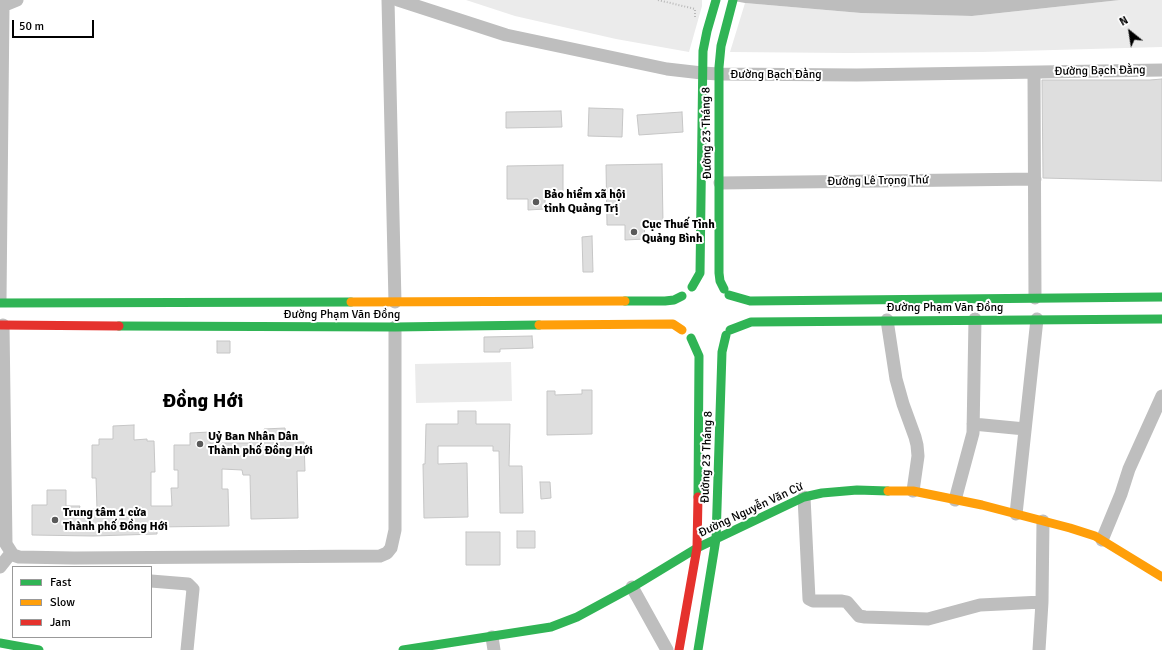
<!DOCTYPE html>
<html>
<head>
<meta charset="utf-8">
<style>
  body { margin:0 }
  #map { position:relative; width:1162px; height:650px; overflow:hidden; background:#fff; font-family:Signika,sans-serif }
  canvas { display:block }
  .legend { position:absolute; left:12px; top:566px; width:140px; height:72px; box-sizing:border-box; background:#fff; border:1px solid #999; margin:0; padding:5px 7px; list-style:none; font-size:12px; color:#000 }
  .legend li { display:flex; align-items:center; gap:8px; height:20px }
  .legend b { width:20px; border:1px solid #999 }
  .north { position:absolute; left:1110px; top:12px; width:40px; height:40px; -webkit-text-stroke:3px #fff; paint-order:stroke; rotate:330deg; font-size:11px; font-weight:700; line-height:16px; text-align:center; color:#000 }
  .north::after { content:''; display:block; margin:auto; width:14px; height:18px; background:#000; clip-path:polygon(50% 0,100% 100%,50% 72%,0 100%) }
  .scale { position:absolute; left:12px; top:20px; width:82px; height:18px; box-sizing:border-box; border:2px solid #000; border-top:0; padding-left:5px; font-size:12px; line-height:14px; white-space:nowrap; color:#000; -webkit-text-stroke:3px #fff; paint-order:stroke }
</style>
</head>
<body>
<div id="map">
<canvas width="1162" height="650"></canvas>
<ul class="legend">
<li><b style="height:5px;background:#30b455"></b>Fast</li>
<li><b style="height:5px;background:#ff9f0a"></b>Slow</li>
<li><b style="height:5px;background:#e5322d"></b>Jam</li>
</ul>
<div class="north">N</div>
<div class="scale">50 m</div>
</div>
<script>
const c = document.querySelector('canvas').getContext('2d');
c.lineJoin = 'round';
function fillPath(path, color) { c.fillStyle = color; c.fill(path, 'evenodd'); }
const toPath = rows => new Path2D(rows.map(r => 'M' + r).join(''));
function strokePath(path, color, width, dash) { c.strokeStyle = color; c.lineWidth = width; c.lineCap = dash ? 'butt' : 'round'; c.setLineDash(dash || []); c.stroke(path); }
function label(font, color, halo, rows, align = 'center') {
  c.font = font + ' Signika,sans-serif'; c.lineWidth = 4; c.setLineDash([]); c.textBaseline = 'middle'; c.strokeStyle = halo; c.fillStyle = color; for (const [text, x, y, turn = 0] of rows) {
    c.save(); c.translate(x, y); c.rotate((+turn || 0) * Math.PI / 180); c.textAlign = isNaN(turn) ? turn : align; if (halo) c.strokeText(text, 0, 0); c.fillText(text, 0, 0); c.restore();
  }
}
const green = toPath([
  [466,0,702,0,702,6,689,52,616,39,515,16],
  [1120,0,1162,0,1162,47,982,52,848,53,730,52,745,3,861,13,972,16],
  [511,362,512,401,416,403,415,364]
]);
const water = toPath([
  [729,0,1120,0,972,16,861,13,745,3]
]);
const building = toPath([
  [1162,79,1162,181,1043,178,1042,80,1150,80,1162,79],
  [589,108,623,109,622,137,588,136,589,108],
  [561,111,562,127,506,128,506,112,561,111],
  [682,112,683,132,639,135,637,115,682,112],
  [662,164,663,223,644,224,645,239,625,240,625,225,607,225,606,165,662,164],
  [563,165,563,197,545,198,545,209,528,210,528,199,507,199,507,166,563,165],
  [592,236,593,272,583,272,582,237,592,236],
  [532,336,533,348,500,349,500,352,484,352,484,337,532,336],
  [217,341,230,341,230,353,217,353,217,341],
  [582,390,592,390,592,434,547,435,547,391,555,391,555,395,582,394,582,390],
  [458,411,476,411,476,424,510,424,509,466,522,466,523,513,500,513,499,451,493,451,493,446,438,446,438,464,467,463,468,517,424,518,423,464,425,464,426,424,458,424,458,411],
  [134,425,134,440,147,439,147,441,154,441,155,472,151,472,151,506,172,506,171,488,178,488,178,470,174,470,174,445,190,445,190,433,210,432,210,443,250,443,249,441,264,440,264,429,285,428,286,439,297,438,297,442,304,442,305,471,297,471,298,518,251,519,250,475,243,475,242,470,222,469,222,489,228,489,229,526,157,527,157,534,93,536,32,535,32,505,47,505,47,490,66,490,66,506,80,506,79,510,97,509,96,478,92,478,92,445,99,445,99,439,113,439,113,426,134,425],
  [540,482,550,482,551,498,541,499,540,482],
  [517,531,535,531,535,548,517,548,517,531],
  [466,532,500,532,500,565,466,565,466,532]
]);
const path = toPath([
  [658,0,695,9,695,17]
]);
const street = toPath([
  [388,0,395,302],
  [398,0,506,35,667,69,702,73,719,74,857,75,1162,70],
  [0,7,17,0],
  [1034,73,1035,298],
  [720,183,1035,179],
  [0,300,3,6],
  [887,320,896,379,903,404,915,437,917,445,918,456,913,491],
  [3,325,6,544,13,555,19,557,74,558,380,556,387,553,391,548,395,530,395,327],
  [973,424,1025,429],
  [804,497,809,599,813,601,842,601,847,602,859,616,865,617,928,619,980,605,1042,602],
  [955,500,973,433,975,319],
  [1016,514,1037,319],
  [1102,540,1121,494,1129,469,1162,396],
  [0,567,11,553],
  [151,581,188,584,193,589,187,650],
  [632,587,667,650],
  [492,637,494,650],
  [1039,650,1042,602,1043,521]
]);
const fast = toPath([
  [692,287,700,273,703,51,707,31,716,0],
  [724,289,720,281,719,273,719,67,721,46,733,0],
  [729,295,750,301,1162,297],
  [625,301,665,301,674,300,682,296],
  [0,303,351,302],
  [119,326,395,327,539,325],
  [730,330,751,322,1162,319],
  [691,338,699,356,698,497],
  [0,643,39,650],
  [403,650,551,627,577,617,636,585,697,548,804,497,822,493,857,490,888,491],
  [698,650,716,539,722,352,726,335]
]);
const slow = toPath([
  [351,302,625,301],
  [539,325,673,324,682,330],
  [888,491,913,491,982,505,1070,528,1095,536,1162,577]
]);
const jam = toPath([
  [0,325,119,326],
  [679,650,697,548,698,497]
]);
const markers = [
  [536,202,4,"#595959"],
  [634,232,4,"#595959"],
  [200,444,4,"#595959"],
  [55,520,4,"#595959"]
];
const streetNames = [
  ["Đường Bạch Đằng",1100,71,-1],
  ["Đường Bạch Đằng",776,75],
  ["Đường 23 Tháng 8",707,133,-91],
  ["Đường Lê Trọng Thứ",878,181,-1],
  ["Đường Phạm Văn Đồng",945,308],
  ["Đường Phạm Văn Đồng",342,315],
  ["Đường 23 Tháng 8",707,457,-88],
  ["Đường Nguyễn Văn Cừ",751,510,-25]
];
const poiNames = [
  ["Bảo hiểm xã hội",544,195],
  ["tỉnh Quảng Trị",544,209],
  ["Cục Thuế Tỉnh",642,225],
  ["Quảng Bình",642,239],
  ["Uỷ Ban Nhân Dân",208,437],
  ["Thành phố Đồng Hới",208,451],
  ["Trung tâm 1 cửa",63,513],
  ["Thành phố Đồng Hới",63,527]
];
const townNames = [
  ["Đồng Hới",203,402]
];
fillPath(green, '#ebebeb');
fillPath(water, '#bdbdbd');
fillPath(building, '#dedede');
strokePath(building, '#c6c6c6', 1);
strokePath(path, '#b9b9b9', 2, [1, 2]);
strokePath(street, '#bebebe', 13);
strokePath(fast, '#30b455', 9);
strokePath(slow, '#ff9f0a', 9);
strokePath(jam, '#e5322d', 9);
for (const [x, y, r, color] of markers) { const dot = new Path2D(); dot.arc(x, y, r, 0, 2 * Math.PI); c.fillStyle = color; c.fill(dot); strokePath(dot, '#fff', 1.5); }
label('12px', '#000', '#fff', streetNames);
label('bold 12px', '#000', '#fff', poiNames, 'left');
label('bold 20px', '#000', '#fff', townNames);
</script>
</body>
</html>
